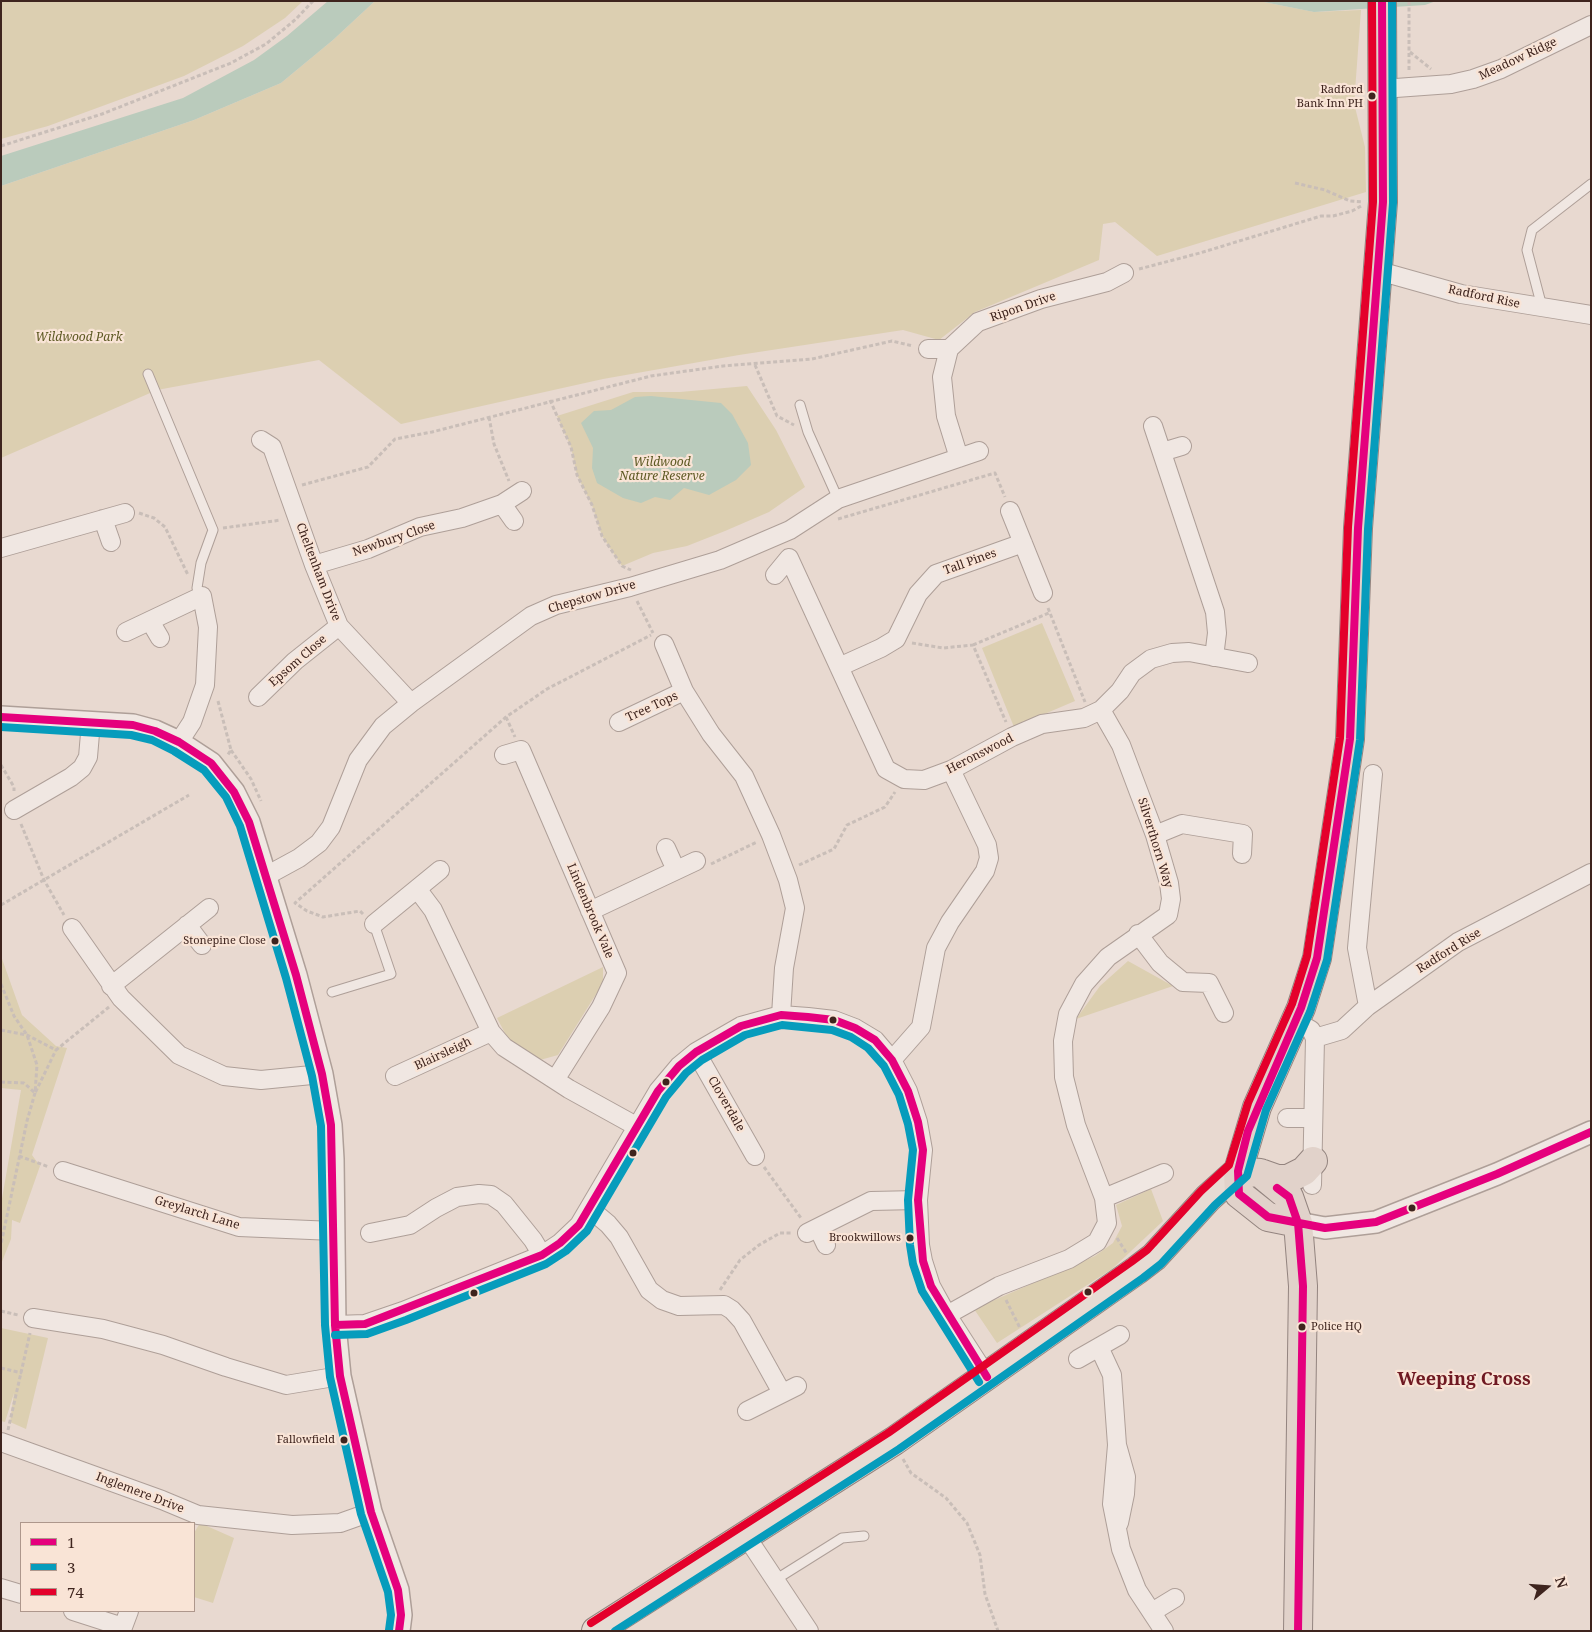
<!DOCTYPE html>
<html>
<head>
<meta charset="utf-8">
<style>
  body { margin:0 }
  #map { position:relative; width:1592px; height:1632px; overflow:hidden; background:#e8d9d0; font-family:"Noto Serif",serif }
  canvas { display:block }
  .frame { position:absolute; inset:0; border:2px solid #3e241e; pointer-events:none }
  .legend { position:absolute; left:20px; top:1522px; width:175px; height:90px; box-sizing:border-box; background:#f9e4d6; border:1px solid #ae978c; margin:0; padding:6px 9px; list-style:none; font-size:15px; color:#3e241e }
  .legend li { display:flex; align-items:center; gap:10px; height:25px }
  .legend b { width:25px; border:1px solid #ae978c }
  .north { position:absolute; left:1522px; top:1562px; width:50px; height:50px; -webkit-text-stroke:4px #f9e4d6; paint-order:stroke; rotate:72deg; font-size:14px; font-weight:700; line-height:20px; text-align:center; color:#3e241e }
  .north::after { content:''; display:block; margin:auto; width:18px; height:22px; background:#3e241e; clip-path:polygon(50% 0,100% 100%,50% 72%,0 100%) }
</style>
</head>
<body>
<div id="map">
<canvas width="1592" height="1632"></canvas>
<div class="frame"></div>
<ul class="legend">
<li><b style="height:6px;background:#e5007d"></b>1</li>
<li><b style="height:6px;background:#069cbc"></b>3</li>
<li><b style="height:6px;background:#e4002b"></b>74</li>
</ul>
<div class="north">N</div>
</div>
<script>
const c = document.querySelector('canvas').getContext('2d');
c.lineJoin = 'round';
function fillPath(path, color) { c.fillStyle = color; c.fill(path, 'evenodd'); }
const toPath = rows => new Path2D(rows.map(r => 'M' + r).join(''));
function strokePath(path, color, width, dash) { c.strokeStyle = color; c.lineWidth = width; c.lineCap = dash ? 'butt' : 'round'; c.setLineDash(dash || []); c.stroke(path); }
function label(font, color, halo, rows, align = 'center') {
  c.font = font + ' "Noto Serif",serif'; c.lineWidth = 4.5; c.setLineDash([]); c.textBaseline = 'middle'; c.strokeStyle = halo; c.fillStyle = color; for (const [text, x, y, turn = 0] of rows) {
    c.save(); c.translate(x, y); c.rotate((+turn || 0) * Math.PI / 180); c.textAlign = isNaN(turn) ? turn : align; if (halo) c.strokeText(text, 0, 0); c.fillText(text, 0, 0); c.restore();
  }
}
const green = toPath([
  [1,1,303,1,285,18,243,46,184,76,48,126,1,139],
  [375,1,1259,1,1314,12,1361,10,1355,91,1355,107,1365,147,1366,192,1157,256,1115,222,1103,224,1099,260,975,312,939,340,903,330,739,355,603,379,401,424,319,360,157,390,1,458,1,186,194,120,281,83,333,40],
  [747,386,776,430,805,487,769,512,725,531,687,546,653,553,622,566,602,536,592,505,577,475,571,447,557,416,633,392,680,392],
  [1042,623,1075,701,1014,727,982,648],
  [1,956,22,1015,56,1046,67,1048,32,1155,40,1166,20,1223,12,1220,11,1239,1,1264,1,1204,21,1090,1,1088],
  [1128,961,1173,986,1076,1019,1100,986],
  [603,967,603,983,558,1055,540,1060,508,1039,497,1018],
  [1151,1189,1163,1221,1112,1269,997,1343,974,1309,1095,1256,1113,1243,1122,1226,1116,1205],
  [1,1328,48,1338,26,1429,10,1422,14,1393,5,1422,1,1421],
  [200,1523,234,1538,213,1603,194,1597,194,1533]
]);
const water = toPath([
  [328,1,375,1,333,40,281,83,194,120,1,186,1,156,183,98,254,60,287,36],
  [1259,1,1436,1,1425,5,1314,12],
  [651,396,721,403,732,414,748,443,751,465,736,480,709,495,684,488,670,500,655,497,641,503,623,498,597,483,592,468,593,448,581,423,594,411,611,410,635,397]
]);
const path = toPath([
  [1409,1,1409,72],
  [1410,52,1431,69],
  [1,146,102,114,231,63,266,44,296,19,313,1],
  [1295,183,1325,190,1350,201,1363,202],
  [1139,269,1200,253,1321,216,1333,216,1352,211,1363,205],
  [755,365,777,416,794,425],
  [550,400,571,447,577,475,592,505,602,536,622,566,631,570],
  [489,417,494,444,509,481],
  [302,485,368,467,395,439,432,432,651,376,723,366,812,359,892,341,913,346],
  [139,513,154,518,165,527,188,575],
  [838,519,995,473,1005,497],
  [223,528,281,520],
  [637,601,653,633],
  [1048,608,1085,702],
  [912,643,943,648,973,645,1006,722],
  [973,645,1049,613],
  [218,701,231,750,227,756],
  [506,717,515,737],
  [231,750,251,779,261,801],
  [1,765,14,787,14,791],
  [21,824,44,880,64,915],
  [711,864,757,842],
  [799,865,834,849,847,825,885,807,895,792],
  [1,905,189,795],
  [363,914,360,911,323,917,307,911,295,903,506,717,547,689,651,635],
  [1,984,14,1016,27,1035,37,1065,35,1093,27,1121,1,1244],
  [1,1030,27,1035,56,1050,109,1007],
  [1,1082,24,1083,35,1093,56,1050],
  [19,1156,49,1167],
  [764,1167,801,1218],
  [1117,1238,1127,1254],
  [720,1290,740,1260,759,1245,780,1233,792,1233],
  [1006,1300,1020,1328],
  [1,1311,18,1315],
  [1,1368,22,1373],
  [8,1430,30,1333],
  [903,1459,911,1473,946,1498,967,1523,980,1555,985,1594,998,1631]
]);
const service = toPath([
  [1542,307,1527,250,1532,230,1591,184],
  [148,374,213,530,201,563,197,588,202,596],
  [800,405,808,432,838,499],
  [332,992,391,974,374,924],
  [775,1580,842,1538,864,1536]
]);
const minor = toPath([
  [1382,89,1451,84,1473,79,1501,69,1591,25],
  [1379,271,1461,294,1591,315],
  [928,349,949,349],
  [1153,426,1215,612,1217,633,1214,657],
  [261,440,272,447,314,565,339,626,411,703],
  [1162,452,1182,446],
  [959,458,946,416,942,377,949,349,978,322,1041,299,1107,282,1124,273],
  [502,504,514,521],
  [1010,511,1043,593],
  [103,519,111,542],
  [1,548,125,513],
  [314,565,368,549,420,527,462,518,502,504,522,491],
  [775,575,789,558,886,769,904,779,924,780,951,770,1012,737,1042,724,1084,718,1101,710,1120,691,1132,673,1151,659,1172,653,1189,652,1248,663],
  [150,621,160,638],
  [126,632,202,596,208,627,205,685,192,722,179,742],
  [664,644,684,691,711,734,744,776,771,835,788,880,795,908,784,968,781,1015],
  [839,667,881,648,896,639,918,594,936,574,1023,543],
  [258,697,295,661,339,626],
  [619,722,684,691],
  [504,755,521,750,617,973,601,1007,555,1080],
  [14,810,71,777,82,768,88,757,91,722],
  [1155,835,1182,824,1243,834,1242,854],
  [666,848,676,870],
  [266,876,299,858,319,843,331,827,358,760,383,726,411,703,531,616,556,605,630,587,720,560,790,530,838,499,979,451],
  [418,890,433,910,491,1032,504,1047,569,1089,636,1126],
  [590,911,696,861],
  [374,924,440,870],
  [187,925,202,945],
  [72,928,121,998,179,1055,224,1076,261,1080,322,1074],
  [1138,934,1160,963,1183,982,1209,983,1224,1013],
  [111,986,209,908],
  [1368,1006,1357,948,1373,774],
  [1295,1021,1311,1030,1315,1038,1312,1185],
  [1315,1038,1342,1030,1368,1006,1458,942,1591,873],
  [696,1052,755,1156],
  [892,1060,921,1027,936,948,950,922,985,871,989,858,987,845,951,770],
  [395,1076,491,1032],
  [1287,1118,1313,1118],
  [63,1171,239,1227,334,1231],
  [1104,1198,1164,1173],
  [589,1208,608,1224,619,1237,649,1290,662,1300,679,1306,724,1305,732,1310,742,1321,782,1393],
  [818,1228,826,1245],
  [370,1233,410,1225,436,1208,457,1197,479,1194,491,1195,504,1204,533,1240,542,1255],
  [807,1233,871,1201,918,1200],
  [947,1315,999,1286,1069,1259,1097,1242,1107,1223,1104,1198,1076,1125,1064,1077,1063,1041,1068,1014,1084,984,1108,957,1168,915,1171,899,1169,883,1155,835,1121,745,1101,710],
  [33,1318,103,1329,163,1345,226,1367,286,1385,340,1376],
  [335,1325,365,1324,403,1311,542,1255,560,1243,579,1225,658,1091,679,1066,696,1052,741,1026,781,1015,808,1017,834,1020,855,1028,875,1040,892,1060,908,1091,918,1122,923,1150,918,1200,920,1245,923,1261,931,1286,947,1315,987,1377],
  [1099,1347,1112,1375,1117,1445,1126,1477,1125,1494,1119,1523],
  [1078,1359,1120,1335],
  [747,1411,797,1386],
  [1,1442,162,1500,198,1515,292,1525,340,1523,371,1512],
  [1117,1445,1112,1504,1121,1549,1137,1590,1164,1631],
  [746,1536,809,1631],
  [1,1588,21,1594],
  [73,1611,123,1627,129,1611],
  [1152,1612,1175,1598]
]);
const tertiary = toPath([
  [1,717,133,725,155,731,179,742,211,763,234,792,249,822,296,975,322,1074,331,1125,333,1159,335,1325,340,1376,371,1512,398,1590,401,1615,399,1631],
  [1298,1223,1325,1228,1376,1222,1497,1174,1591,1132]
]);
const primary = toPath([
  [596,1631,894,1441,1137,1270,1154,1257,1208,1198,1238,1171]
]);
const trunk = toPath([
  [1238,1171,1260,1173,1289,1197,1298,1223,1303,1286,1298,1631],
  [1260,1173,1277,1179,1288,1179,1304,1171,1313,1161],
  [1298,1223,1268,1217,1239,1194,1238,1171,1257,1107,1301,1008,1317,958,1350,739,1358,528,1383,202,1382,1]
]);
const bus1 = toPath([
  [1382,1,1383,202,1358,528,1350,739,1317,958,1301,1008,1248,1131,1238,1171,1239,1194,1268,1217,1325,1228,1376,1222,1497,1174,1591,1132],
  [1,717,133,725,155,731,179,742,211,763,234,792,249,822,296,975,322,1074,331,1125,335,1325,340,1376,371,1512,398,1590,401,1615,399,1631],
  [1277,1188,1289,1197,1298,1223,1303,1286,1298,1631],
  [335,1325,365,1324,542,1255,560,1243,579,1225,658,1091,679,1066,696,1052,741,1026,781,1015,808,1017,834,1020,855,1028,875,1040,892,1060,908,1091,918,1122,923,1150,918,1200,923,1261,931,1286,987,1377]
]);
const bus2 = toPath([
  [1,727,131,735,152,740,174,751,204,770,226,797,240,826,286,978,312,1076,321,1126,325,1325,330,1377,361,1514,388,1592,391,1615,389,1630],
  [335,1335,367,1334,406,1320,546,1264,566,1251,587,1231,666,1097,686,1073,702,1060,745,1035,782,1025,832,1030,851,1037,868,1048,884,1066,899,1095,908,1124,913,1150,908,1200,910,1245,913,1264,922,1291,979,1382],
  [615,1631,899,1449,1143,1278,1161,1264,1215,1205,1247,1176,1266,1110,1310,1012,1327,960,1360,740,1368,529,1393,203,1392,1]
]);
const bus3 = toPath([
  [591,1623,888,1433,1131,1262,1147,1250,1201,1191,1229,1165,1248,1103,1292,1004,1307,956,1340,738,1348,527,1373,202,1372,1]
]);
const markers = [
  [1372,96,4.5,"#3e241e"],
  [275,941,4.5,"#3e241e"],
  [833,1020,4.5,"#3e241e"],
  [666,1082,4.5,"#3e241e"],
  [633,1153,4.5,"#3e241e"],
  [1412,1208,4.5,"#3e241e"],
  [910,1238,4.5,"#3e241e"],
  [1088,1292,4.5,"#3e241e"],
  [474,1293,4.5,"#3e241e"],
  [1302,1327,4.5,"#3e241e"],
  [344,1440,4.5,"#3e241e"]
];
const busNames = [
  ["Radford",1363,90],
  ["Bank Inn PH",1363,104],
  ["Stonepine Close",266,941],
  ["Brookwillows",901,1238],
  ["Police HQ",1311,1327,"left"],
  ["Fallowfield",335,1440]
];
const streetNames = [
  ["Meadow Ridge",1518,59,-25],
  ["Radford Rise",1484,297,12],
  ["Ripon Drive",1023,307,-19],
  ["Newbury Close",394,539,-19],
  ["Tall Pines",970,562,-20],
  ["Cheltenham Drive",318,572,69],
  ["Chepstow Drive",592,597,-16],
  ["Epsom Close",298,661,-41],
  ["Tree Tops",652,707,-25],
  ["Heronswood",980,754,-27],
  ["Silverthorn Way",1155,843,73],
  ["Lindenbrook Vale",590,911,67],
  ["Radford Rise",1449,951,-32],
  ["Blairsleigh",443,1054,-25],
  ["Cloverdale",726,1104,60],
  ["Greylarch Lane",197,1213,17],
  ["Inglemere Drive",140,1493,21]
];
const parkNames = [
  ["Wildwood Park",79,338],
  ["Wildwood",662,463],
  ["Nature Reserve",662,477]
];
const districtNames = [
  ["Weeping Cross",1464,1380]
];
fillPath(green, '#dccfb1');
fillPath(water, '#bacbbc');
strokePath(service, '#ae9f98', 11);
strokePath(minor, '#ae9f98', 20);
strokePath(tertiary, '#ae9f98', 24);
strokePath(primary, '#93847f', 30);
strokePath(trunk, '#93847f', 30);
strokePath(path, '#c9beb8', 3, [4, 2.5]);
strokePath(service, '#f0e7e2', 9);
strokePath(minor, '#f0e7e2', 18);
strokePath(tertiary, '#f0e7e2', 21);
strokePath(primary, '#e7dbd3', 28);
strokePath(trunk, '#e1d2ca', 28);
strokePath(bus1, '#e5007d', 8);
strokePath(bus2, '#069cbc', 8);
strokePath(bus3, '#e4002b', 8);
for (const [x, y, r, color] of markers) { const dot = new Path2D(); dot.arc(x, y, r, 0, 2 * Math.PI); c.fillStyle = color; c.fill(dot); strokePath(dot, '#f9e4d6', 2); }
label('11px', '#3e241e', '#f9e4d6', busNames, 'right');
label('12px', '#3e241e', '#f9e4d6', streetNames);
label('italic 12px', '#5d5923', '#f9e4d6', parkNames);
label('bold 18px', '#6f1922', '#f9e4d6', districtNames);
</script>
</body>
</html>
